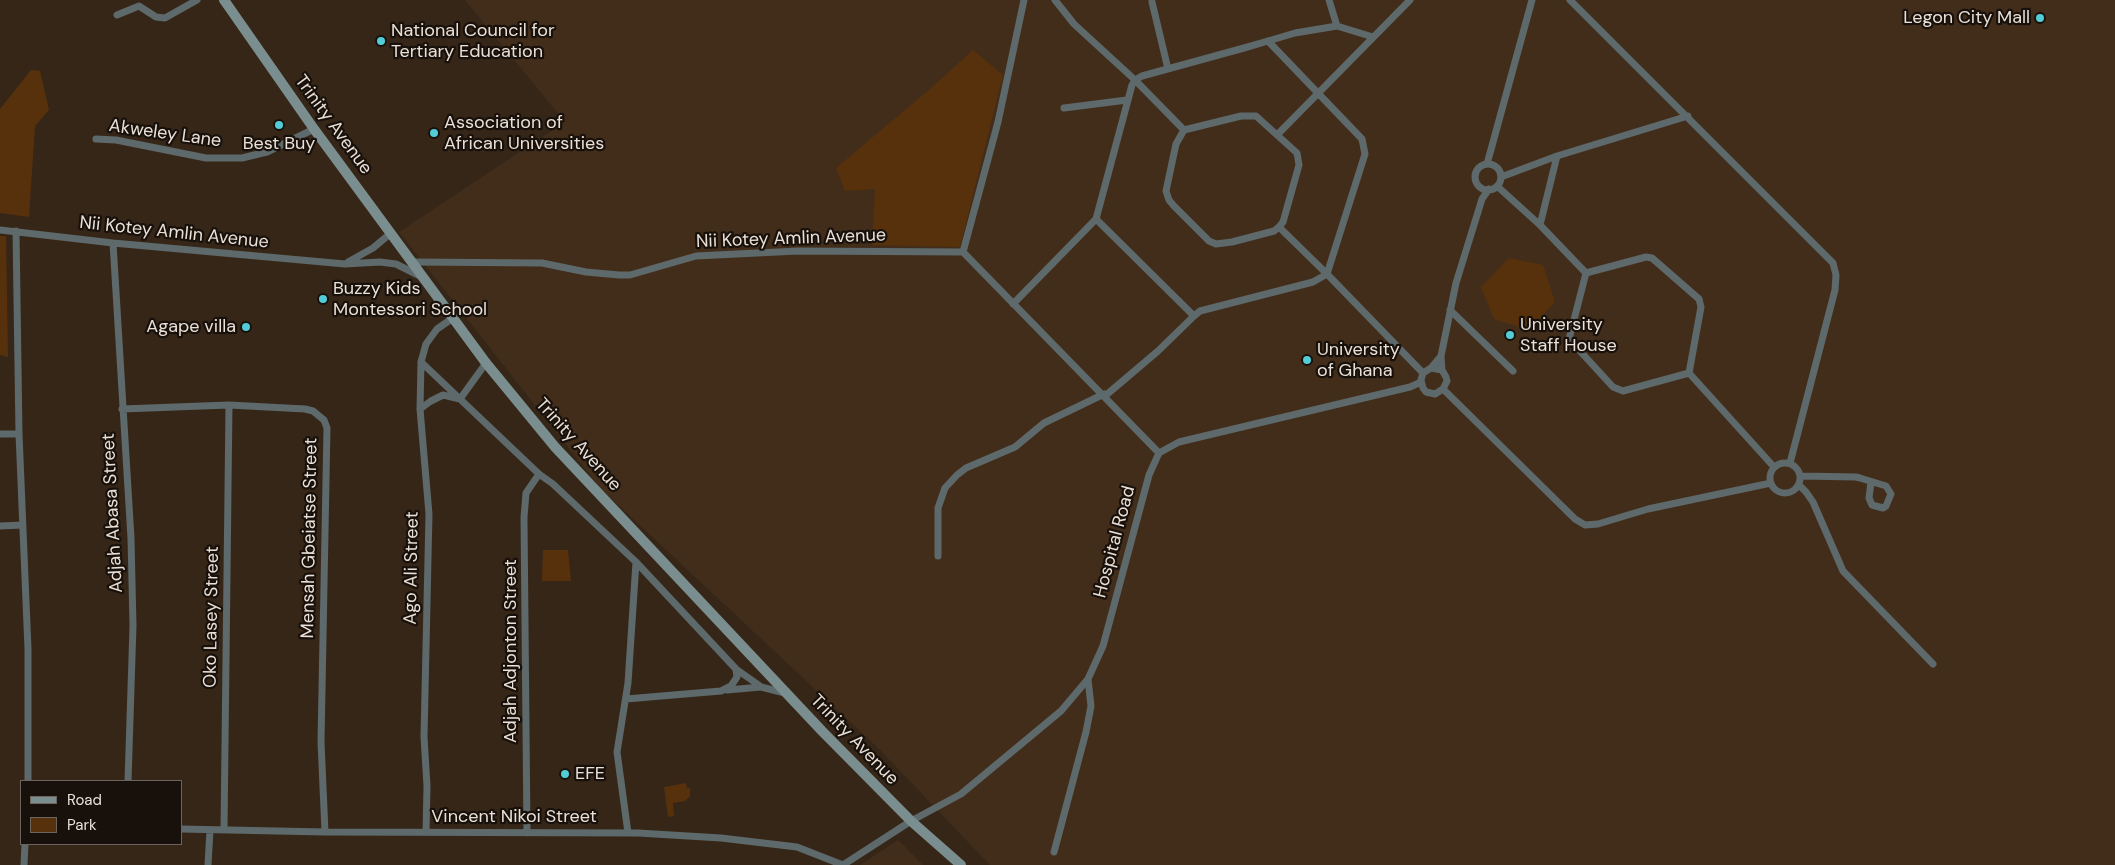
<!DOCTYPE html>
<html>
<head>
<meta charset="utf-8">
<style>
  body { margin:0 }
  #map { position:relative; width:2115px; height:865px; overflow:hidden; background:#362618; font-family:"DM Sans",sans-serif }
  canvas { display:block }
  .legend { position:absolute; left:20px; top:780px; width:162px; height:65px; box-sizing:border-box; background:#18110b; border:1px solid #6c645d; margin:0; padding:6px 9px; list-style:none; font-size:15px; color:#eae0d7 }
  .legend li { display:flex; align-items:center; gap:10px; height:25px }
  .legend b { width:25px; border:1px solid #6c645d }
</style>
</head>
<body>
<div id="map">
<canvas width="2115" height="865"></canvas>
<ul class="legend">
<li><b style="height:6px;background:#7a8d8f"></b>Road</li>
<li><b style="height:14px;background:#57310c"></b>Park</li>
</ul>
</div>
<script>
const c = document.querySelector('canvas').getContext('2d');
c.lineJoin = 'round';
function fillPath(path, color) { c.fillStyle = color; c.fill(path, 'evenodd'); }
const toPath = rows => new Path2D(rows.map(r => 'M' + r).join(''));
function strokePath(path, color, width, dash) { c.strokeStyle = color; c.lineWidth = width; c.lineCap = dash ? 'butt' : 'round'; c.setLineDash(dash || []); c.stroke(path); }
function label(font, color, halo, rows, align = 'center') {
  c.font = font + ' "DM Sans",sans-serif'; c.lineWidth = 4.5; c.setLineDash([]); c.textBaseline = 'middle'; c.strokeStyle = halo; c.fillStyle = color; for (const [text, x, y, turn = 0] of rows) {
    c.save(); c.translate(x, y); c.rotate((+turn || 0) * Math.PI / 180); c.textAlign = isNaN(turn) ? turn : align; if (halo) c.strokeText(text, 0, 0); c.fillText(text, 0, 0); c.restore();
  }
}
const built = toPath([
  [465,0,2115,0,2115,865,990,865,879,749,600,488,399,232,565,122],
  [898,840,923,865,860,865]
]);
const green = toPath([
  [973,50,1003,75,960,247,872,245,875,189,845,191,836,168,930,89],
  [31,70,40,71,49,110,35,126,29,217,0,213,0,109],
  [0,236,6,236,8,357,0,355],
  [1509,258,1543,265,1555,302,1529,330,1494,319,1481,287],
  [543,550,568,550,571,581,542,581],
  [686,783,687,788,690,788,690,796,685,801,673,803,674,816,668,817,664,787]
]);
const street = toPath([
  [1055,0,1074,24,1135,80,1184,130],
  [1329,0,1337,26],
  [1570,0,1833,263,1836,275,1835,290,1790,463],
  [1152,2,1168,69],
  [117,15,139,6,156,17,165,18,197,0],
  [1268,41,1362,139,1365,154,1327,274,1313,282,1200,311,1194,316,1096,219,1132,85,1135,80,1142,76,1244,48,1268,41,1295,33,1337,26,1373,37],
  [1064,108,1127,100],
  [1241,116,1256,116,1297,153,1299,165,1283,222,1279,227,1274,231,1232,242,1216,244,1209,241,1174,206,1169,200,1166,191,1176,144,1184,130,1241,116],
  [1277,135,1410,0],
  [96,139,116,140,206,158,242,158,267,152,314,129],
  [1487,164,1532,0],
  '1475 177a13 13 0 1 1 26 0a13 13 0 1 1-26 0Z',
  [1501,177,1557,156,1688,116],
  [1497,186,1540,225,1586,273,1646,257,1652,258,1699,299,1701,307,1689,373,1774,467],
  [1540,225,1557,156],
  [1279,227,1327,274,1423,373],
  [0,230,113,243,345,264,380,262,396,264,420,276],
  [16,231,19,434,28,649,28,781],
  [113,243,131,538,133,626,128,781],
  [963,252,1159,453],
  [963,252,998,122,1024,0],
  [348,262,373,248,391,233],
  [413,262,542,263,586,272,619,275,630,275,696,256,798,251,963,252],
  [1586,273,1569,339,1613,387,1623,391,1689,373],
  [1013,304,1096,219],
  [1450,310,1513,371],
  [421,362,539,474,553,484,636,562,736,669,737,677,731,686,721,691,626,699],
  [1431,368,1442,370,1446,377,1447,381,1443,389,1435,394,1426,392,1423,388,1421,380,1423,373,1431,368,1441,356],
  [1442,370,1441,356,1456,283,1482,199,1489,189],
  [1443,389,1575,519,1585,525,1598,524,1648,509,1771,483],
  [1105,396,1158,351,1194,316],
  [122,409,229,405,305,409,313,411,324,420,327,428,321,742,325,832],
  [420,409,431,401,443,395,460,399,486,363],
  [0,434,19,434],
  '1770 478a15 15 0 1 1 30 0a15 15 0 1 1-30 0Z',
  [1800,476,1856,477,1860,478,1886,486,1891,494,1886,506,1883,508,1872,505,1869,498,1871,482],
  [1799,485,1806,492,1813,502,1843,571,1933,664],
  [0,526,22,525],
  [938,556,938,508,945,488,957,475,966,468,1015,447,1044,423,1104,394],
  [736,669,760,686],
  [727,690,761,687,785,693],
  [181,829,325,832,638,833,721,838,797,847,843,865],
  [224,829,229,405],
  [426,832,427,786,424,737,429,514,420,409,421,362,426,344,437,329,453,318],
  [527,833,524,517,526,493,539,474],
  [628,833,617,752,628,683,636,562],
  [1054,852,1086,732,1091,706,1088,679],
  [24,865,25,844],
  [208,865,210,830],
  [843,865,911,821,961,794,1061,711,1088,679,1103,646,1149,475,1159,453,1179,442,1410,387,1421,382]
]);
const secondary = toPath([
  [224,0,314,129,486,363,555,447,822,731,911,821,961,865]
]);
const markers = [
  [2040,18,5,"#52ccd6"],
  [381,41,5,"#52ccd6"],
  [279,125,5,"#52ccd6"],
  [434,133,5,"#52ccd6"],
  [323,299,5,"#52ccd6"],
  [246,327,5,"#52ccd6"],
  [1510,335,5,"#52ccd6"],
  [1307,360,5,"#52ccd6"],
  [565,774,5,"#52ccd6"]
];
const poiNames = [
  ["Legon City Mall",2030,18,"right"],
  ["National Council for",391,31],
  ["Tertiary Education",391,52],
  ["Association of",444,123],
  ["African Universities",444,144],
  ["Best Buy",279,144,"center"],
  ["Buzzy Kids",333,289],
  ["Montessori School",333,310],
  ["University",1520,325],
  ["Staff House",1520,346],
  ["Agape villa",236,327,"right"],
  ["University",1317,350],
  ["of Ghana",1317,371],
  ["EFE",575,774]
];
const streetNames = [
  ["Trinity Avenue",333,125,54],
  ["Akweley Lane",165,134,8],
  ["Nii Kotey Amlin Avenue",174,233,6],
  ["Nii Kotey Amlin Avenue",791,239,-2],
  ["Trinity Avenue",578,445,48],
  ["Adjah Abasa Street",113,513,-93],
  ["Mensah Gbeiatse Street",310,538,-89],
  ["Hospital Road",1115,542,-75],
  ["Ago Ali Street",412,568,-89],
  ["Oko Lasey Street",212,617,-89],
  ["Adjah Adjonton Street",511,651,-90],
  ["Trinity Avenue",854,740,46],
  ["Vincent Nikoi Street",514,817]
];
fillPath(built, '#422d1b');
fillPath(green, '#57310c');
strokePath(street, '#5d696a', 7);
strokePath(secondary, '#7a8d8f', 10);
for (const [x, y, r, color] of markers) { const dot = new Path2D(); dot.arc(x, y, r, 0, 2 * Math.PI); c.fillStyle = color; c.fill(dot); strokePath(dot, '#18110b', 2); }
label('18px', '#eae0d7', '#18110b', poiNames, 'left');
label('18px', '#eae0d7', '#18110b', streetNames);
</script>
</body>
</html>
